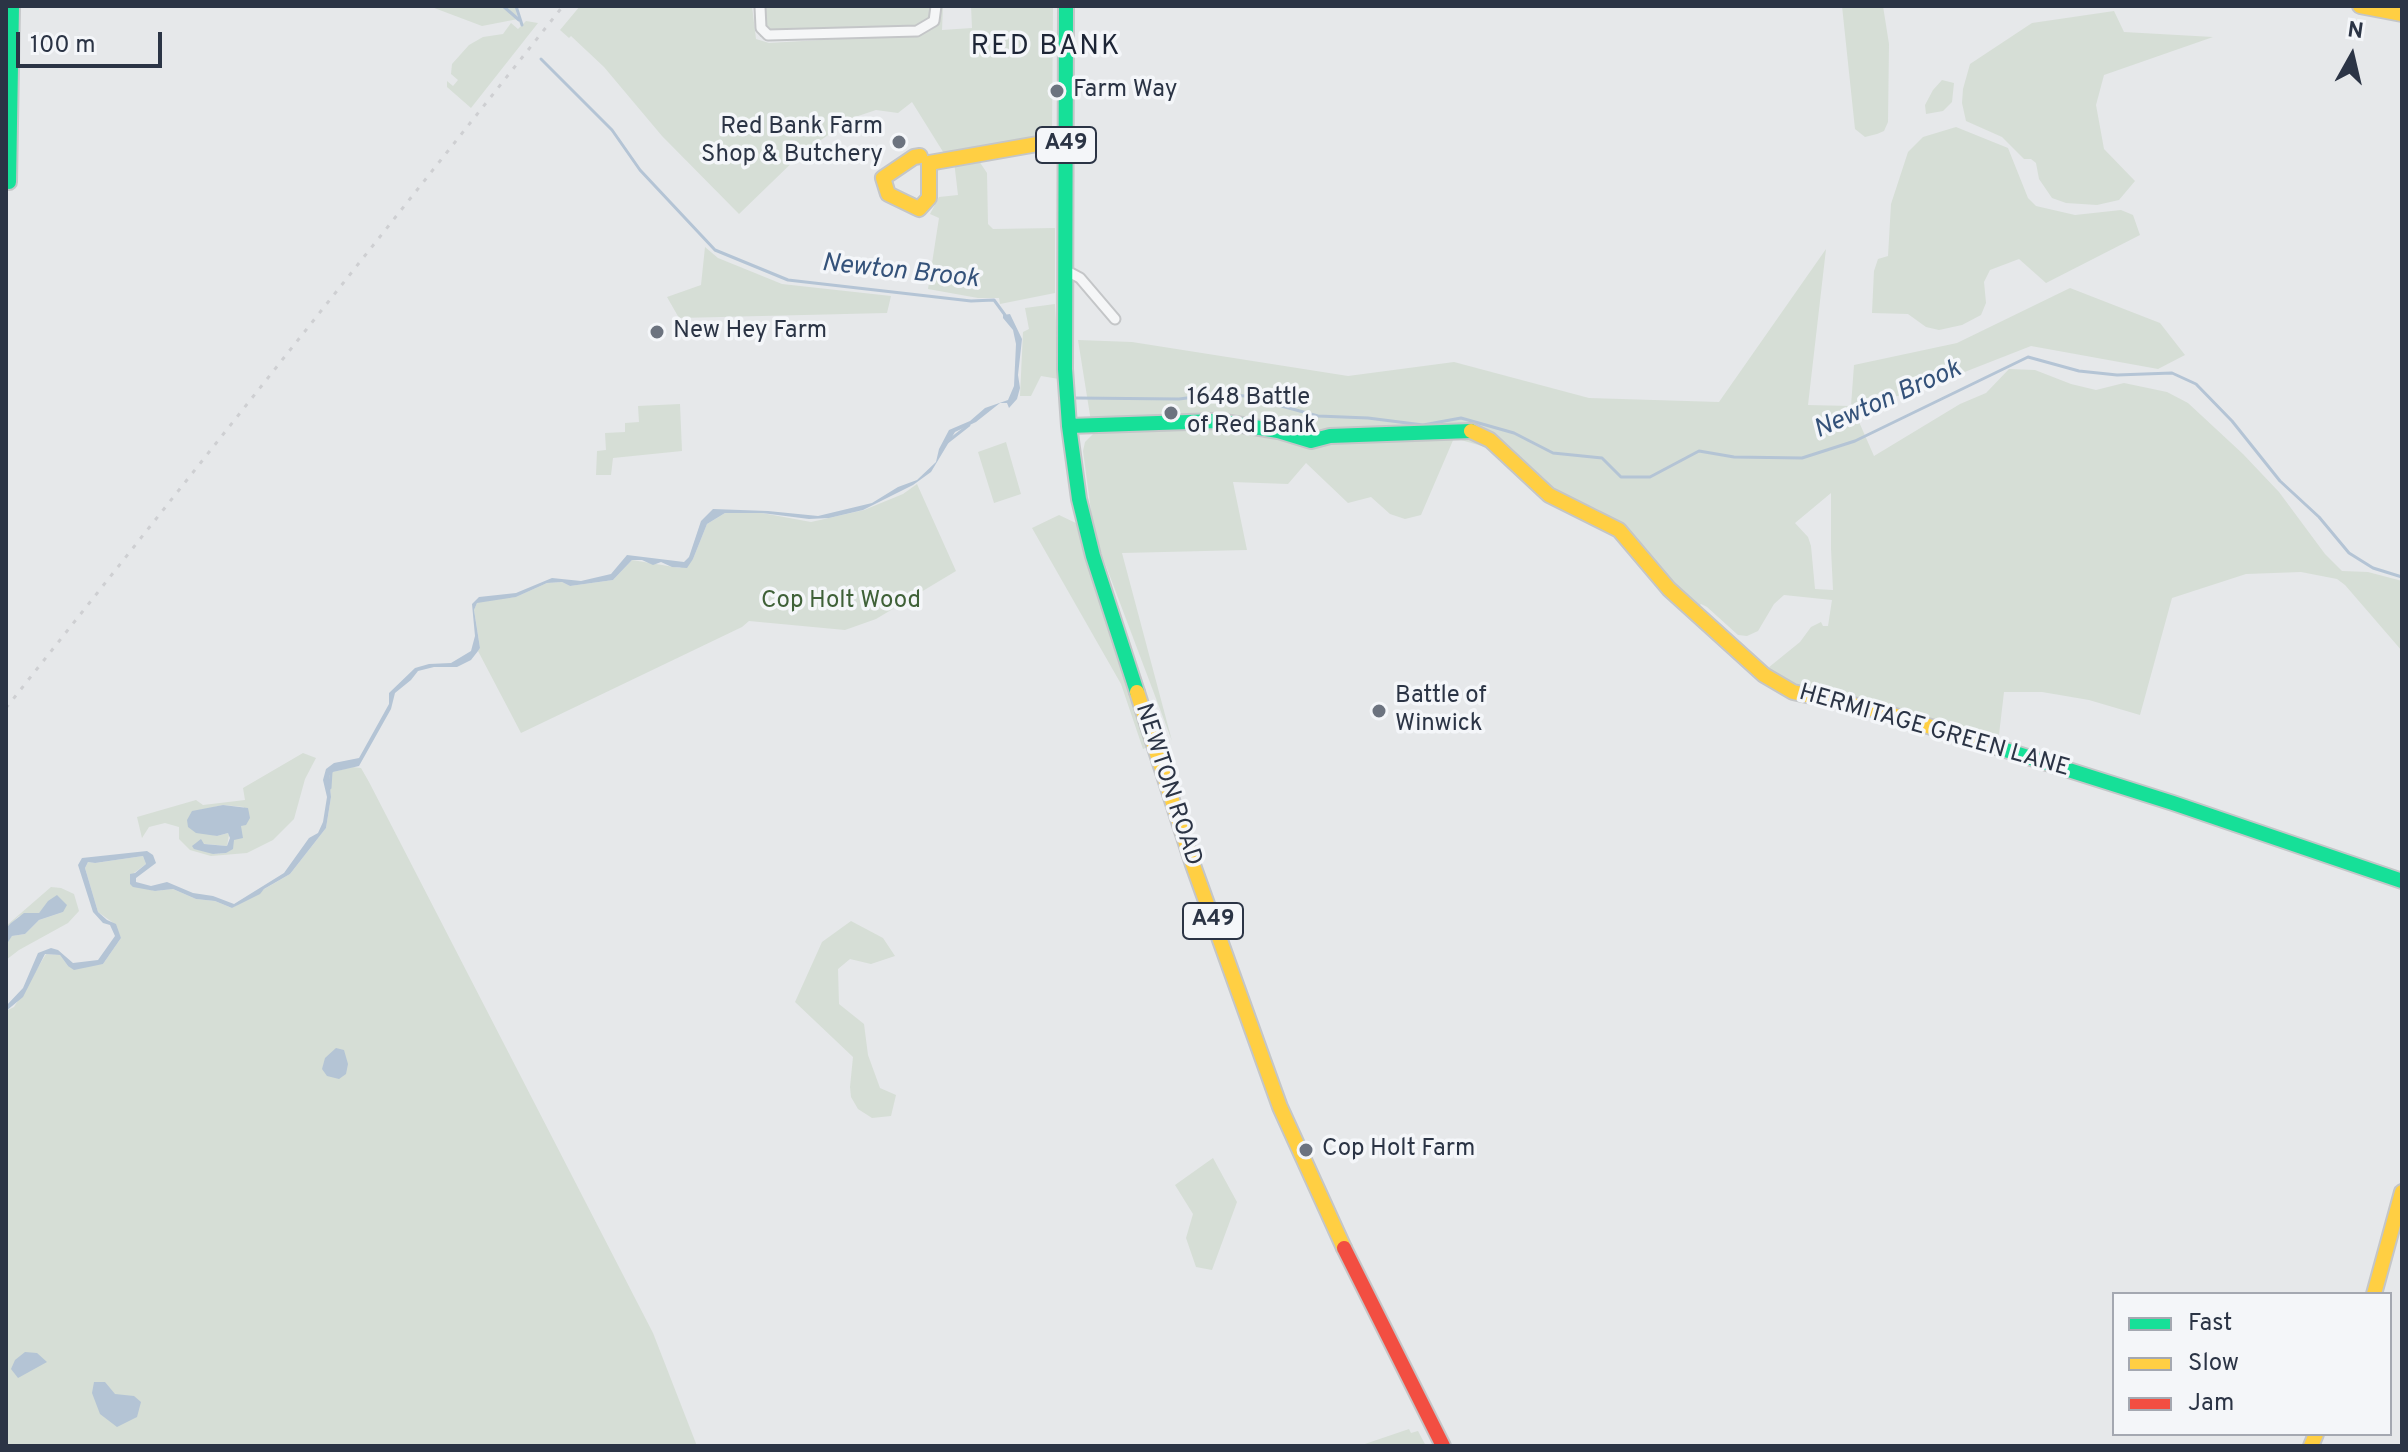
<!DOCTYPE html>
<html>
<head>
<meta charset="utf-8">
<style>
  body { margin:0 }
  #map { position:relative; width:2408px; height:1452px; overflow:hidden; background:#e6e8ea; font-family:Overpass,sans-serif }
  canvas { display:block }
  .frame { position:absolute; inset:0; border:8px solid #2b3445; pointer-events:none }
  .legend { position:absolute; left:2112px; top:1292px; width:280px; height:144px; box-sizing:border-box; background:#f4f6f9; border:2px solid #a4a8b1; margin:0; padding:10px 14px; list-style:none; font-size:24px; color:#2b3445 }
  .legend li { display:flex; align-items:center; gap:16px; height:40px }
  .legend b { width:40px; border:2px solid #a4a8b1 }
  .north { position:absolute; left:2312px; top:16px; width:80px; height:80px; -webkit-text-stroke:6px #f4f6f9; paint-order:stroke; rotate:8deg; font-size:22px; font-weight:700; line-height:32px; text-align:center; color:#2b3445 }
  .north::after { content:''; display:block; margin:auto; width:28px; height:36px; background:#2b3445; clip-path:polygon(50% 0,100% 100%,50% 72%,0 100%) }
  .scale { position:absolute; left:16px; top:32px; width:146px; height:36px; box-sizing:border-box; border:4px solid #2b3445; border-top:0; padding-left:10px; font-size:24px; line-height:28px; white-space:nowrap; color:#2b3445; -webkit-text-stroke:6px #f4f6f9; paint-order:stroke }
</style>
</head>
<body>
<div id="map">
<canvas width="2408" height="1452"></canvas>
<div class="frame"></div>
<ul class="legend">
<li><b style="height:10px;background:#16e098"></b>Fast</li>
<li><b style="height:10px;background:#ffcf43"></b>Slow</li>
<li><b style="height:10px;background:#f24e42"></b>Jam</li>
</ul>
<div class="north">N</div>
<div class="scale">100 m</div>
</div>
<script>
const c = document.querySelector('canvas').getContext('2d');
c.lineJoin = 'round';
function fillPath(path, color) { c.fillStyle = color; c.fill(path, 'evenodd'); }
const toPath = rows => new Path2D(rows.map(r => 'M' + r).join(''));
function strokePath(path, color, width, dash) { c.strokeStyle = color; c.lineWidth = width; c.lineCap = dash ? 'butt' : 'round'; c.setLineDash(dash || []); c.stroke(path); }
function label(font, color, halo, rows, align = 'center') {
  c.font = font + ' Overpass,sans-serif'; c.lineWidth = 7; c.setLineDash([]); c.textBaseline = 'middle'; c.strokeStyle = halo; c.fillStyle = color; for (const [text, x, y, turn = 0] of rows) {
    c.save(); c.translate(x, y); c.rotate((+turn || 0) * Math.PI / 180); c.textAlign = isNaN(turn) ? turn : align; if (halo) c.strokeText(text, 0, 0); c.fillText(text, 0, 0); c.restore();
  }
}
const green = toPath([
  [429,6,515,6,518,19,482,26],
  [580,6,752,6,756,39,769,43,922,34,934,28,938,6,943,6,942,30,972,28,971,6,1053,6,1052,133,1050,136,945,155,912,102,898,113,876,110,855,117,803,152,739,214,662,136,604,67,571,36,569,38,560,30],
  [756,6,932,6,929,17,915,28,867,35,760,37],
  [1842,6,1883,6,1889,44,1888,122,1884,131,1877,134,1865,137,1855,129],
  [2114,11,2124,32,2213,37,2104,75,2096,105,2104,149,2135,181,2119,200,2097,205,2066,203,2052,198,2039,179,2036,163,2031,159,2024,159,2002,137,1966,121,1962,103,1963,89,1970,64,2032,23],
  [526,21,538,23,471,108,447,87,447,81,453,86,458,80,451,74,452,64,469,45,483,37,503,34,511,23,518,29],
  [1942,80,1954,83,1952,102,1943,111,1926,114,1925,105,1933,90],
  [1956,127,2008,148,2028,198,2036,206,2075,215,2121,210,2133,215,2140,235,2046,283,2019,259,1990,270,1984,282,1986,303,1981,315,1962,325,1939,330,1926,327,1908,314,1872,313,1874,271,1878,259,1888,256,1891,204,1908,152,1923,137],
  [977,158,987,173,988,224,993,229,1055,228,1055,293,1000,304,999,298,978,298,928,289,939,218,930,214,939,197,958,195,954,161],
  [705,247,718,258,782,284,891,296,887,313,679,318,667,297,701,285],
  [1826,249,1808,405,1851,406,1854,365,1957,343,2070,288,2160,323,2185,355,2158,369,2031,346,1911,393,1852,406,1874,456,1960,404,1986,393,2009,369,2035,370,2071,384,2096,390,2124,383,2167,392,2188,403,2243,454,2279,492,2325,554,2342,571,2368,572,2402,581,2402,651,2345,585,2337,579,2301,572,2246,574,2172,598,2140,715,2089,700,2042,692,2004,692,1998,743,1811,695,1763,672,1800,642,1811,627,1821,622,1823,626,1828,626,1832,600,1784,595,1774,604,1758,631,1747,636,1738,635,1707,607,1701,604,1697,609,1687,600,1689,597,1599,510,1533,480,1506,453,1454,438,1421,515,1405,519,1390,514,1371,497,1348,503,1306,463,1288,484,1233,482,1247,550,1122,553,1172,741,1094,534,1083,451,1085,442,1093,434,1078,340,1132,342,1348,376,1454,362,1589,398,1719,402],
  [1831,493,1831,549,1833,590,1815,589,1811,546,1808,537,1795,523],
  [1055,304,1059,379,1041,376,1031,396,1020,396,1023,332,1029,329,1025,308],
  [680,404,682,451,613,458,611,475,596,475,597,451,606,450,605,433,625,432,625,423,639,422,638,406],
  [1006,442,1021,494,994,503,978,452],
  [917,484,956,571,876,619,845,630,749,621,742,627,521,733,478,651,480,648,474,610,477,603,483,600,516,597,547,583,562,582,570,586,613,580,632,560,680,568,693,559,707,524,725,513,762,513,811,522,864,510,903,494],
  [1059,515,1080,525,1104,616,1148,747,1143,749,1121,684,1032,528],
  [303,753,316,758,305,779,294,819,273,840,247,853,211,856,190,850,179,839,179,827,165,823,149,827,142,838,137,817,196,800,203,805,245,800,243,788],
  [223,805,244,807,241,826,226,853,213,854,195,843,227,846,229,835,228,833,217,836,205,833,192,812],
  [352,767,361,768,369,782,653,1333,697,1446,6,1446,6,1011,14,1007,46,954,60,955,68,966,103,964,121,938,112,922,98,912,85,868,88,862,95,863,143,856,146,864,134,873,130,884,155,891,173,889,196,899,215,901,232,908,290,874,326,828,331,797,329,776,333,772],
  [51,887,61,888,74,894,79,911,68,923,19,950,6,960,6,943,12,936,25,934,39,920,63,912,43,909,39,913,19,916,6,928,6,926],
  [851,921,883,938,895,956,871,964,850,959,838,969,839,1004,864,1024,868,1055,880,1088,896,1095,891,1116,872,1118,858,1109,851,1097,850,1087,853,1057,795,1002,822,942],
  [1213,1158,1237,1202,1212,1270,1196,1267,1186,1238,1193,1214,1175,1185],
  [1409,1429,1411,1433,1418,1431,1426,1446,1359,1446]
]);
const water = toPath([
  [1010,314,1022,339,1018,375,1020,388,1017,399,1009,408,1007,403,1000,403,976,422,955,432,931,472,913,485,863,510,829,518,809,519,762,513,725,513,707,524,693,559,687,568,672,567,661,562,653,565,642,560,632,560,613,580,570,586,562,582,547,583,516,597,477,603,474,610,480,648,478,651,471,660,457,667,434,667,418,671,411,680,395,693,391,709,359,766,333,772,329,776,331,797,326,828,290,874,264,889,260,894,232,908,215,901,196,899,173,889,155,891,133,887,130,884,130,874,135,873,146,864,143,856,95,863,88,862,85,868,98,912,107,920,116,924,121,938,103,964,74,970,68,966,60,955,45,954,23,997,6,1011,6,1006,23,988,38,953,51,948,58,950,73,963,98,960,115,936,110,925,103,923,93,912,78,865,82,858,147,851,153,855,156,863,136,878,136,882,151,886,167,882,193,893,213,896,234,904,284,873,309,838,318,833,323,822,327,797,323,780,326,769,334,763,359,758,389,704,389,693,415,668,429,664,451,663,471,651,475,636,472,604,479,597,516,593,552,578,581,581,611,574,627,555,684,562,689,557,701,521,713,509,768,511,818,516,872,503,898,487,917,480,936,462,939,449,949,430,970,421,985,408,1008,400,1014,386,1016,344,1013,330,1003,318,1003,315],
  [223,805,248,808,250,818,246,825,241,826,243,838,234,840,233,849,226,853,213,854,194,849,192,846,201,839,204,844,227,846,230,838,228,833,217,836,196,833,188,827,187,820,192,811],
  [57,895,67,905,63,912,39,920,25,934,12,936,6,945,6,928,11,923,24,913,39,913,48,901],
  [336,1048,344,1050,348,1064,346,1074,339,1079,327,1076,322,1069,325,1058],
  [25,1352,37,1353,47,1362,18,1378,11,1369,15,1360],
  [94,1382,105,1382,115,1394,134,1396,141,1402,137,1417,117,1427,100,1414,92,1393]
]);
const stream = toPath([
  [503,6,519,20],
  [516,6,522,25],
  [541,59,612,130,640,170,715,250,788,280,971,301,994,300,1005,315],
  [1076,398,1179,399,1219,394,1245,396,1318,416,1368,418,1423,425,1461,418,1514,433,1553,453,1602,458,1621,477,1650,477,1699,451,1734,457,1802,458,1855,441,2028,357,2079,371,2117,375,2172,373,2196,384,2232,421,2280,481,2319,517,2349,553,2373,568,2402,577],
  [946,443,969,425],
  [330,788,331,772]
]);
const street = toPath([
  [760,7,761,28,768,35,917,31,934,21,936,6],
  [1065,270,1080,278,1115,319]
]);
const fast = toPath([
  [1066,6,1065,369,1069,426,1079,499,1093,556,1137,692],
  [9,182,12,6],
  [1069,426,1218,421,1278,431,1311,441,1330,436,1471,431],
  [1996,747,2173,803,2402,881]
]);
const slow = toPath([
  [2360,6,2402,14],
  [920,156,914,157,883,178,888,194,919,209,929,198,929,163,1066,139],
  [1471,431,1490,440,1549,495,1619,530,1669,589,1764,675,1793,692,1876,710,1996,747],
  [1137,692,1193,865,1280,1107,1344,1248],
  [2374,1294,2402,1192],
  [2311,1446,2316,1434]
]);
const jam = toPath([
  [1344,1248,1443,1446]
]);
const rail = toPath([
  [6,708,563,6]
]);
const markers = [
  [1057,91,8,"#6c737f"],
  [899,142,8,"#6c737f"],
  [657,332,8,"#6c737f"],
  [1171,413,8,"#6c737f"],
  [1379,711,8,"#6c737f"],
  [1306,1150,8,"#6c737f"]
];
const shields = [
  [1066,145,60],
  [1213,921,60]
];
const shieldNames = [
  ["A49",1066,145],
  ["A49",1213,921]
];
const poiNames = [
  ["Farm Way",1073,91],
  ["Red Bank Farm",883,128,"right"],
  ["Shop & Butchery",883,156,"right"],
  ["New Hey Farm",673,332],
  ["1648 Battle",1187,399],
  ["of Red Bank",1187,427],
  ["Battle of",1395,697],
  ["Winwick",1395,725],
  ["Cop Holt Farm",1322,1150]
];
const parkNames = [
  ["Cop Holt Wood",841,602]
];
const streetNames = [
  ["HERMITAGE GREEN LANE",1934,732,16],
  ["NEWTON ROAD",1167,785,72]
];
const waterNames = [
  ["Newton Brook",900,273,6],
  ["Newton Brook",1888,401,-24]
];
const quarterNames = [
  ["RED BANK",1046,48]
];
fillPath(green, '#d6ded6');
fillPath(water, '#b4c4d5');
strokePath(stream, '#b4c4d5', 3);
strokePath(street, '#c4c6c8', 13);
strokePath(fast, '#c4c6c8', 18);
strokePath(slow, '#c4c6c8', 18);
strokePath(jam, '#c4c6c8', 18);
strokePath(street, '#f5f6f7', 9);
strokePath(fast, '#16e098', 14);
strokePath(slow, '#ffcf43', 14);
strokePath(jam, '#f24e42', 14);
strokePath(rail, '#cecfd2', 3, [4, 8]);
for (const [x, y, r, color] of markers) { const dot = new Path2D(); dot.arc(x, y, r, 0, 2 * Math.PI); c.fillStyle = color; c.fill(dot); strokePath(dot, '#f4f6f9', 3); }
for (const [x, y, w] of shields) { const box = new Path2D(); box.roundRect(x - w / 2, y - 18, w, 36, 6); c.fillStyle = '#f4f6f9'; c.fill(box); strokePath(box, '#2b3445', 2); }
label('bold 22px', '#2b3445', null, shieldNames);
label('24px', '#2b3445', '#f4f6f9', poiNames, 'left');
label('24px', '#3f6138', '#f4f6f9', parkNames);
label('24px', '#2b3445', '#f4f6f9', streetNames);
label('italic 26px', '#34527a', '#f4f6f9', waterNames);
c.letterSpacing = '2px';
label('28px', '#1d2536', '#f4f6f9', quarterNames);
c.letterSpacing = '0px';
</script>
</body>
</html>
